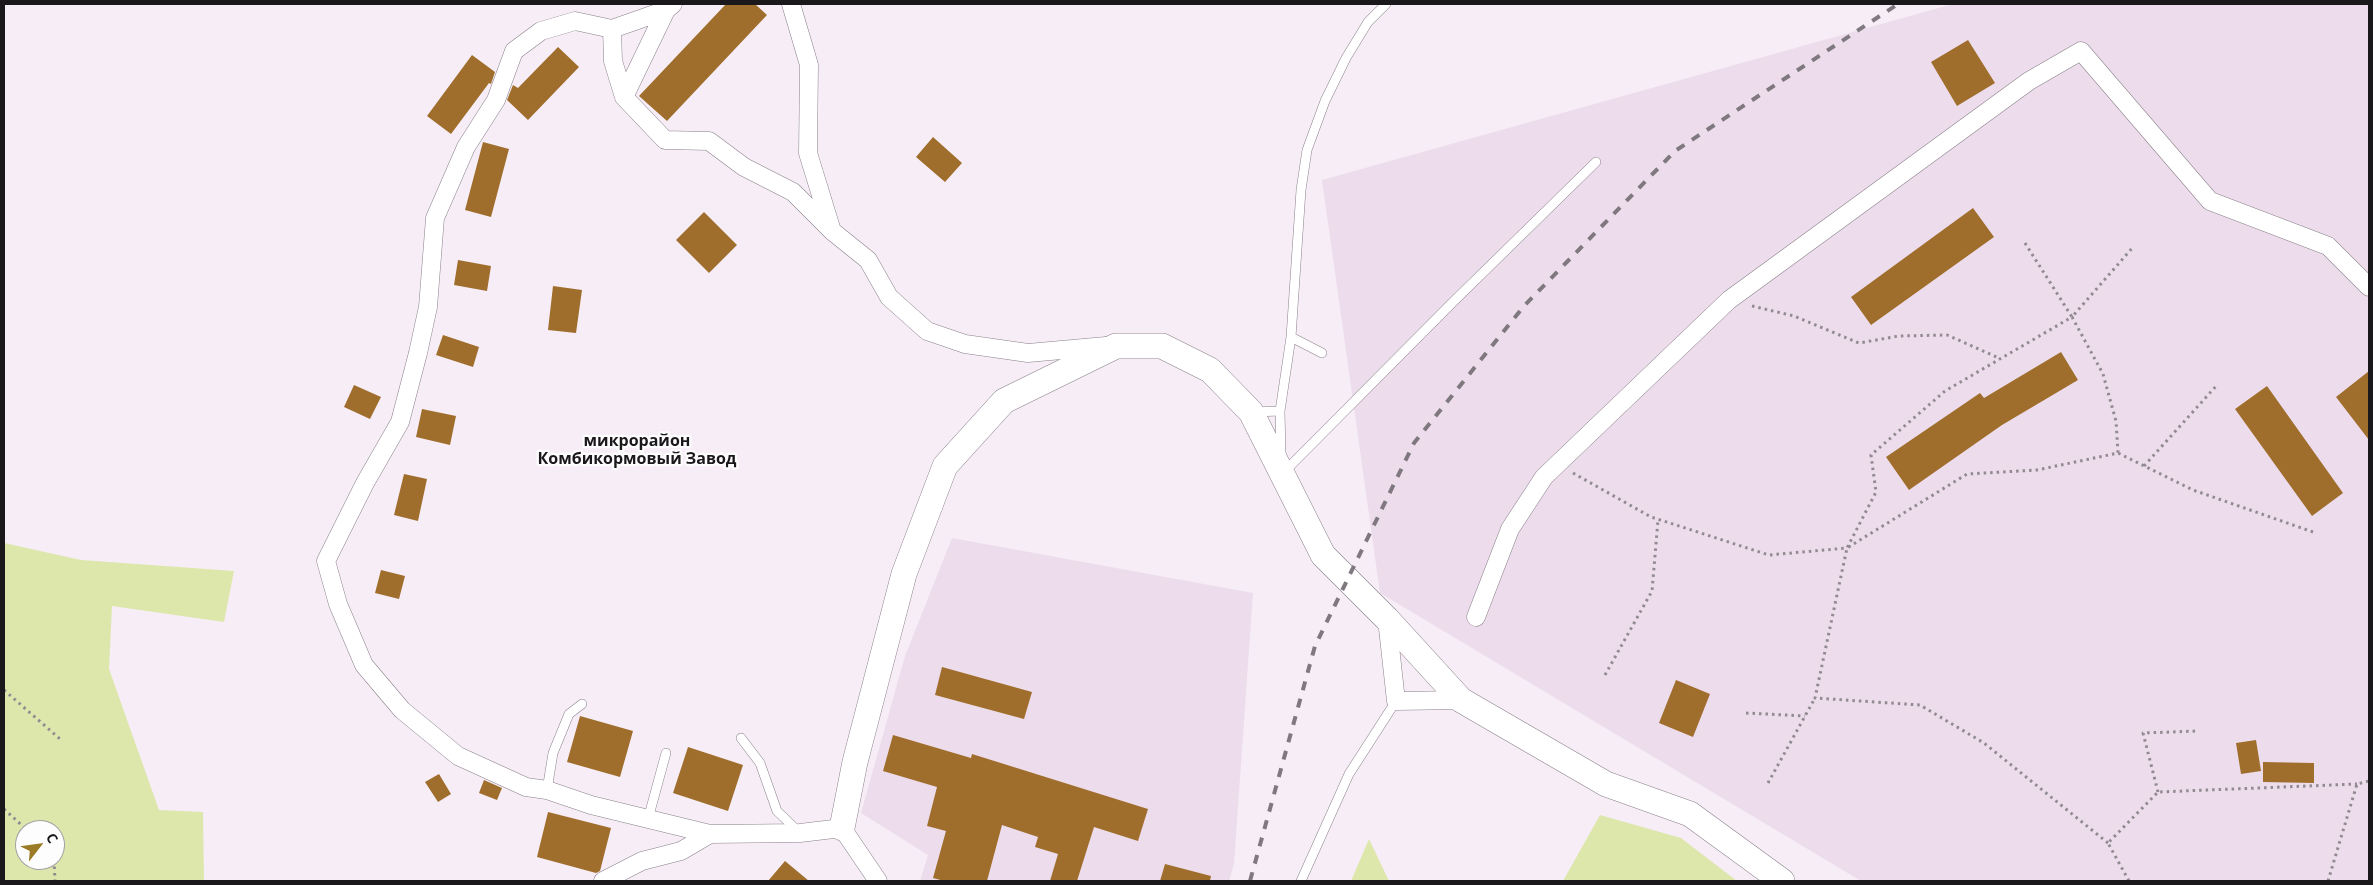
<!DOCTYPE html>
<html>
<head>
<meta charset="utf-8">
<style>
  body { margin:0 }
  #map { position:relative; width:2373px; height:885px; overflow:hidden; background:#f6edf6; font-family:"Open Sans",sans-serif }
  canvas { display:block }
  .frame { position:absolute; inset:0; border:5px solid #1b181b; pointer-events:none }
  .north { position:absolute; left:15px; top:820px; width:50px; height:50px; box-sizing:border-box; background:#fefdfe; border:1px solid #a3a1a3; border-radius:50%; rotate:60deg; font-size:14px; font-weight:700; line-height:20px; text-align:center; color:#1b181b }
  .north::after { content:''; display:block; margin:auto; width:18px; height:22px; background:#9b7b25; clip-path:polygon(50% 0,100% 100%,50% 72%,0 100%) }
</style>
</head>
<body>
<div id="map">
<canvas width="2373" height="885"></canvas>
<div class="frame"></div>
<div class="north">С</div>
</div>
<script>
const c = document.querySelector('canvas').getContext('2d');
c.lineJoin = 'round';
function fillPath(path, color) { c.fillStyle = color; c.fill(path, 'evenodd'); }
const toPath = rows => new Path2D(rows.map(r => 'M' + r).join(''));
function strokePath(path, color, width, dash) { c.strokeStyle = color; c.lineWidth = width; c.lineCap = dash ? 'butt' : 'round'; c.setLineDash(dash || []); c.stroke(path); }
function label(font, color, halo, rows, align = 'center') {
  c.font = font + ' "Open Sans",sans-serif'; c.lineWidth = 4.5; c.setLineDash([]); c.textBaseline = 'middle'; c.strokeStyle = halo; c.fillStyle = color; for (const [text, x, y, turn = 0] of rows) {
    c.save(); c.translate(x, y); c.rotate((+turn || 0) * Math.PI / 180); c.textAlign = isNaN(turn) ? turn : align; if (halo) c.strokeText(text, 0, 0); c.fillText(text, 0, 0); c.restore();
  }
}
const built = toPath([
  [1953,4,2369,4,2369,881,1861,881,1380,593,1322,180],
  [952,538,1253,593,1234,864,1229,881,920,881,928,855,861,813,905,656]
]);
const green = toPath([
  [4,543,81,560,234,571,224,622,112,606,109,669,159,810,203,812,204,881,4,881],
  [25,830,55,830,55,860,25,860],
  [1600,815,1681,838,1737,881,1563,881],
  [1369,839,1389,881,1351,881]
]);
const building = toPath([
  [726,4,755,4,767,15,667,121,639,96],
  [1968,40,1995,83,1957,106,1931,62],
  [558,47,579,67,528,120,507,100,513,85,518,88],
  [472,55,495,72,491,84,489,83,451,134,427,116],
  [933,137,962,163,945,182,916,157],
  [483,142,509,149,491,217,465,210],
  [1973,208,1994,237,1871,325,1851,297],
  [704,212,737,245,709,273,676,240],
  [458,260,491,266,487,291,454,285],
  [553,286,582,290,576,333,548,330],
  [443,335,479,347,473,367,436,355],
  [2061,352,2078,380,2002,425,1909,490,1886,457,1980,393,1984,398],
  [2369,371,2369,440,2336,397],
  [354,385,381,397,370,419,344,407],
  [2267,386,2343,493,2312,516,2235,409],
  [422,409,456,416,450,445,416,437],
  [404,474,427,479,418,521,394,515],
  [381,570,405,576,399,599,375,593],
  [942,667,1032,692,1024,719,935,695],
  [1676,680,1710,694,1693,737,1659,723],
  [580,716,633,731,620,777,567,762],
  [893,735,971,758,972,754,1148,809,1138,841,1094,827,1077,881,1050,881,1058,854,1035,847,1038,837,1002,825,987,881,944,881,933,878,946,831,927,826,937,787,883,771],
  [2256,740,2261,771,2241,774,2236,743],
  [688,747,743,765,728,811,673,793],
  [2263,762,2314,763,2314,783,2263,782],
  [439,774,451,794,438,802,425,782],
  [484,780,502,788,497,800,479,793],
  [548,812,611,828,600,871,596,873,537,857],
  [785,861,809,881,768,881],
  [1165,864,1211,876,1210,881,1160,881]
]);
const path = toPath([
  [2025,243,2072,317,2134,246],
  [1752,306,1794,316,1859,343,1899,336,1947,335,1999,358],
  [2144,466,2218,384],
  [1573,473,1651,517,1769,555,1847,548,1876,492,1871,455,1945,391,2072,317,2103,374,2116,421,2118,453],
  [1605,675,1652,591,1658,520],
  [4,690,60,739],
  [1746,713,1805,716],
  [1768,783,1815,698],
  [2158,792,2143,733,2198,731],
  [4,809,27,830],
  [2108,843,1984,743,1920,705,1815,698,1847,548,1967,474,2037,470,2118,453,2193,490,2313,532],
  [54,860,55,881],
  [2129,881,2108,843,2158,792,2357,784],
  [2328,881,2357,784,2369,781]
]);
const lane = toPath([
  [1291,337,1322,353],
  [1253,412,1280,411],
  [1281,455,1280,411,1291,337,1301,190,1307,150,1325,101,1346,58,1368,22,1386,4],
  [1283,473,1453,302,1596,162],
  [741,738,760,763,777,811,800,833],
  [547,790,553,753,569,714,582,704],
  [648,819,666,753],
  [1301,881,1349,774,1396,701]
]);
const street = toPath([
  [791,4,809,65,808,153,831,228],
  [612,29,666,10],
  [624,97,666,10,673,4],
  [1476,617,1510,529,1544,477,1729,300,2029,81,2081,51,2210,201,2328,246,2369,287],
  [1387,619,1396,701,1461,700],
  [603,881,642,861,681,851,710,834],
  [878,881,842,828,800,833,710,834,591,805,547,790,526,787,458,756,402,710,364,665,338,604,326,561,365,483,400,422,418,353,428,307,435,218,466,147,496,100,514,51,541,31,575,21,612,29,613,61,624,97,665,140,709,141,744,167,793,192,832,231,868,260,889,297,927,331,965,344,1028,353,1106,346]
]);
const secondary = toPath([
  [842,828,855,762,904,574,945,466,1004,401,1116,346,1162,346,1210,370,1251,412,1323,555,1387,619,1461,700,1606,784,1690,814,1782,881]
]);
const rail = toPath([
  [1250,881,1315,646,1414,443,1524,306,1675,151,1898,4]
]);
const neighbourhoodNames = [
  ["микрорайон",637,441],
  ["Комбикормовый Завод",637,459]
];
fillPath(built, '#edddec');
fillPath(green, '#dee7ab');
fillPath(building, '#a06e2c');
strokePath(lane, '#898089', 10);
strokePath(street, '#898089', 19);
strokePath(secondary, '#898089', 26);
strokePath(path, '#918b91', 3, [2.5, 4]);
strokePath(lane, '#fff', 9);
strokePath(street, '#fff', 18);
strokePath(secondary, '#fff', 25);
strokePath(rail, '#7f797f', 4, [9, 9]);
label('bold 16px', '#1b181b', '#fefdfe', neighbourhoodNames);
</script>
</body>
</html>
